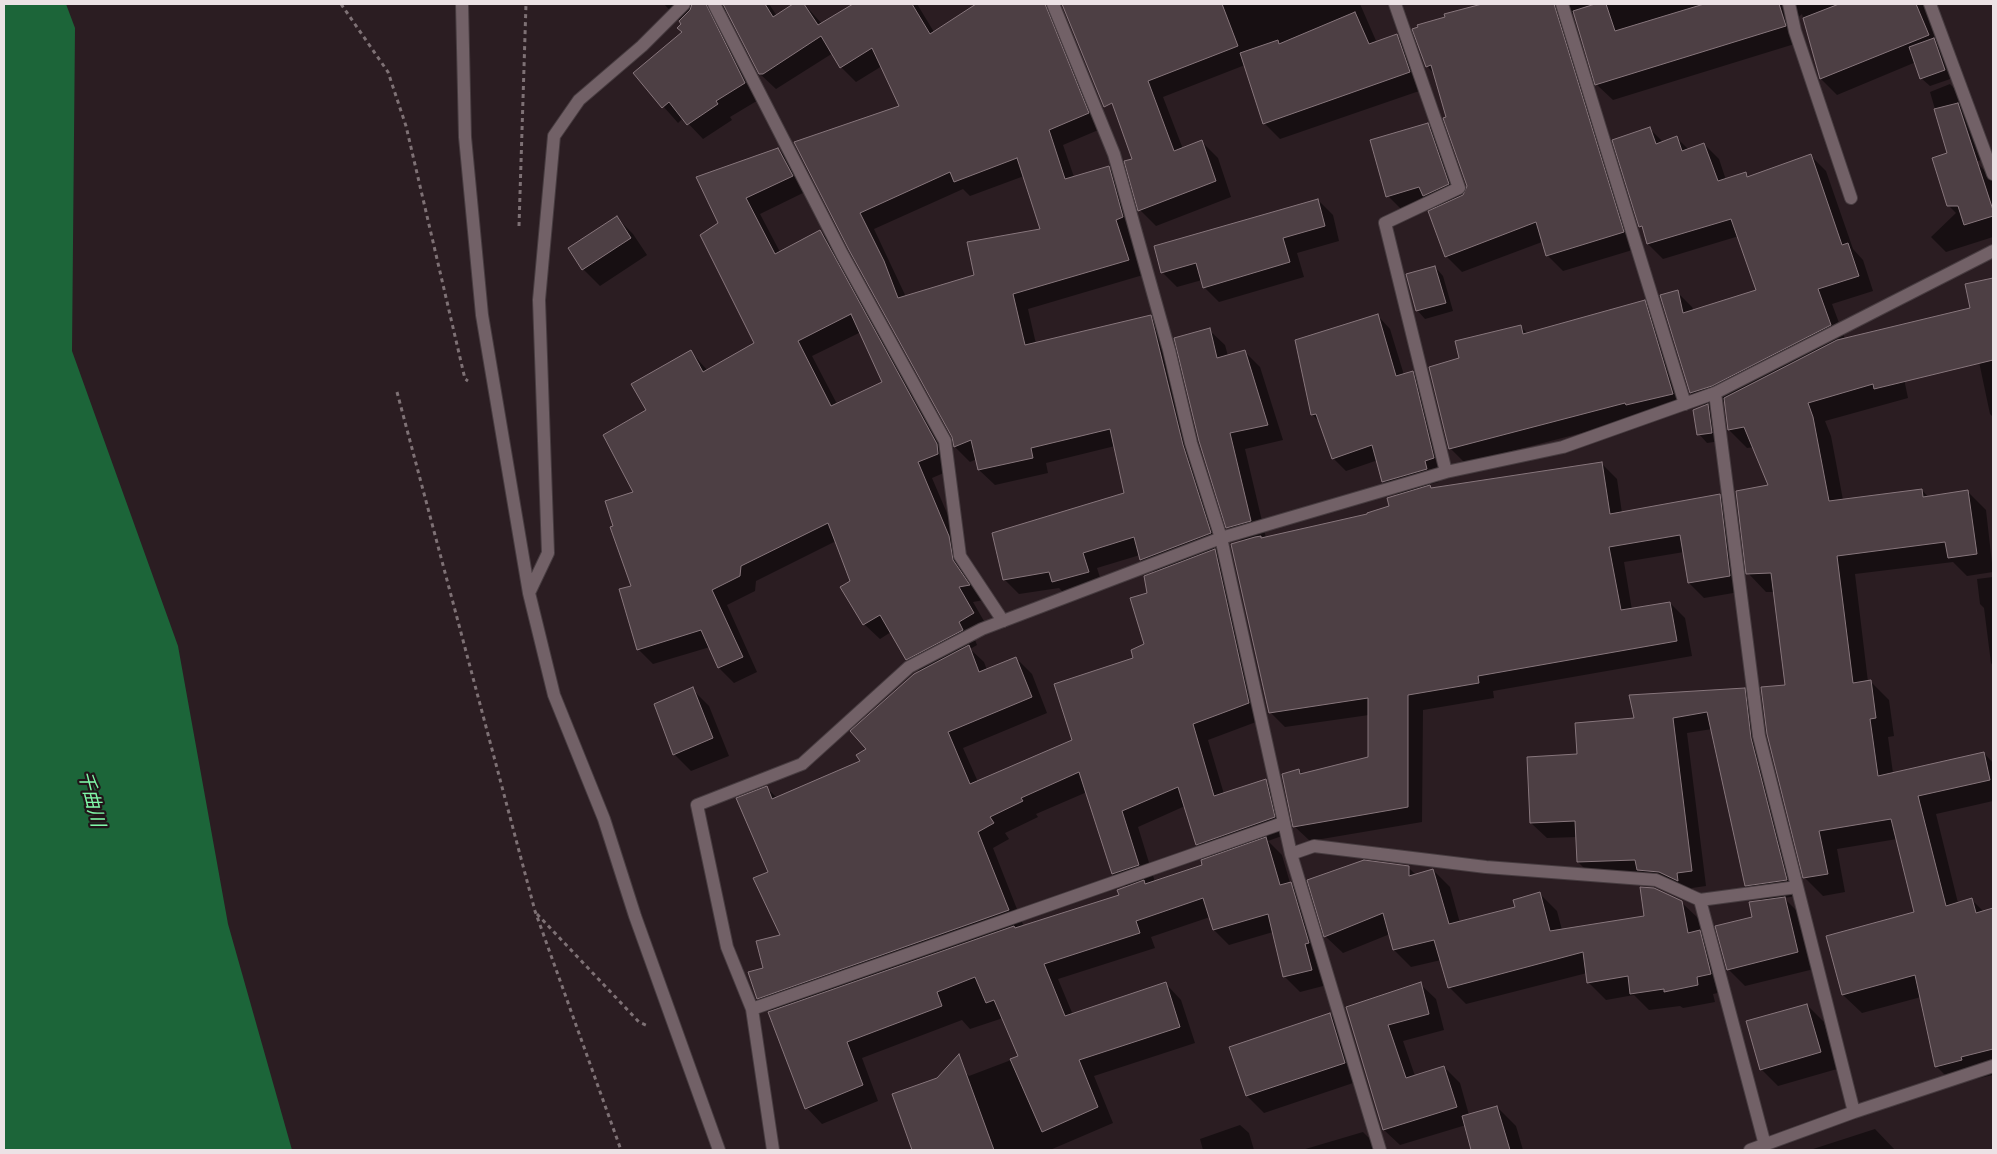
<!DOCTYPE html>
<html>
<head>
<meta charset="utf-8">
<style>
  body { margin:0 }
  #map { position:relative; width:1997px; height:1154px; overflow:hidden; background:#2b1d22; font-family:"IBM Plex Sans",sans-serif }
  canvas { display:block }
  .frame { position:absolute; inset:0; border:5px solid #ece2e5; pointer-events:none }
</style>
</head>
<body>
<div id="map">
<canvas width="1997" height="1154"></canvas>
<div class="frame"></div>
</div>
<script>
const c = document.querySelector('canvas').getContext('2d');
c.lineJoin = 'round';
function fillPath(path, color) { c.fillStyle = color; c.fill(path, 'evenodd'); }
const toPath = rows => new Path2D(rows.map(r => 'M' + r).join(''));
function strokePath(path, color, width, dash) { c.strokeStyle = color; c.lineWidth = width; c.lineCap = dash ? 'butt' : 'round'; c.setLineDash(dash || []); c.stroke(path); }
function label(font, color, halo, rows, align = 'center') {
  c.font = font + ' "IBM Plex Sans","Noto Sans JP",sans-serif'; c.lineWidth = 4.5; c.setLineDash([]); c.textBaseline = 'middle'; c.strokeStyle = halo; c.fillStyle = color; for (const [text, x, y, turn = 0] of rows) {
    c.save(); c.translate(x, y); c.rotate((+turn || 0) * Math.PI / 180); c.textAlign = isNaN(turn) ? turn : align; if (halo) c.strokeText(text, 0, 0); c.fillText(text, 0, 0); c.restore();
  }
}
const water = toPath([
  [4,4,66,4,75,28,72,351,178,646,228,924,292,1150,4,1150]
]);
const shadow = toPath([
  [664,4,769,4,777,16,795,4,804,4,822,24,855,4,917,4,934,32,978,4,1032,4,1092,101,1103,128,1063,145,1074,177,1108,167,1124,182,1138,232,1130,235,1143,275,1028,309,1036,344,1150,316,1166,331,1225,548,1216,552,1231,566,1264,719,1208,740,1224,794,1266,781,1282,797,1290,833,1268,841,1282,855,1290,883,1306,899,1327,985,1300,992,1284,976,1273,932,1229,945,1214,930,1210,917,1151,937,1155,948,1058,979,1073,1015,1166,984,1181,1000,1195,1043,1094,1076,1113,1123,1050,1150,914,1150,894,1095,938,1079,954,1062,969,1076,1019,1057,1003,1018,970,1029,962,1020,862,1058,878,1101,822,1124,807,1108,772,1012,758,998,764,969,782,936,769,873,767,788,777,798,862,761,868,749,920,672,907,659,891,632,880,639,864,624,852,581,836,541,756,581,755,591,727,605,757,672,734,683,719,668,710,647,653,664,638,649,632,587,615,527,635,492,648,410,691,352,708,371,756,344,720,224,778,149,793,165,807,191,760,214,780,252,820,231,835,247,953,469,932,478,984,600,973,602,988,628,974,637,977,645,970,649,984,662,987,670,1016,658,1032,674,1047,713,963,748,978,782,1073,740,1146,645,1149,594,1155,573,1141,560,1140,555,1097,568,1103,587,1068,597,1059,588,1019,594,1004,579,1125,494,1115,446,1046,463,1048,473,995,485,979,470,977,459,970,462,955,447,953,437,796,143,901,107,882,66,856,82,841,67,833,53,776,89,760,74,728,11,722,15,760,99,730,117,732,120,703,139,683,118,678,123,634,73,684,32,683,24],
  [1024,176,1042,230,975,276,906,297,874,229,963,189,970,196],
  [861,332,883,382,837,404,812,356],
  [1087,792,1113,874,1127,888,1120,896,1024,927,993,848,1009,839,1005,833,1038,817,1036,814],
  [1185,806,1197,844,1211,858,1204,866,1155,882,1138,827],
  [1074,4,1360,4,1377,43,1397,36,1413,52,1425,89,1280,139,1264,123,1245,65,1163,97,1183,149,1202,142,1218,158,1231,197,1156,226,1140,210,1126,162,1134,160,1106,82],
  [1487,4,1925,4,1953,78,1930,86,1921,78,1916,62,1837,95,1821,79,1802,14,1797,18,1801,42,1613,100,1596,84,1575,13,1572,14,1570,23,1639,248,1563,271,1547,255,1542,242,1462,272,1446,256,1437,209,1433,205,1405,213,1388,196,1427,124,1445,141,1464,196,1468,186,1435,75,1427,66,1446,18,1445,14],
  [1950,84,1965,99,1986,158,1976,162,1993,179,1993,237,1946,252,1931,237,1956,213,1948,205,1948,153,1930,92],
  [1649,128,1664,143,1676,137,1689,150,1704,144,1719,159,1726,180,1745,173,1749,178,1811,156,1826,171,1853,249,1863,260,1873,291,1832,304,1845,339,1898,350,1908,398,1825,421,1831,436,1843,500,1922,490,1929,498,1968,492,1986,510,1993,572,1967,576,1953,562,1855,574,1868,682,1871,682,1889,700,1894,736,1888,737,1893,773,1984,753,1993,763,1993,801,1936,814,1958,903,1971,899,1984,912,1993,909,1993,1075,1954,1084,1936,1066,1921,997,1862,1013,1843,995,1827,937,1916,913,1897,839,1837,849,1845,892,1823,896,1804,877,1787,686,1775,592,1766,592,1748,573,1770,486,1754,447,1747,448,1729,430,1725,401,1709,407,1716,414,1720,441,1707,443,1699,434,1705,406,1691,393,1677,292,1692,307,1694,311,1758,291,1739,236,1663,259,1648,244,1645,231,1640,226],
  [1318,200,1333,215,1339,241,1297,253,1304,277,1219,302,1204,287,1202,280,1177,287,1162,272],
  [616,217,633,234,647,255,600,286,583,269],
  [1435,267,1443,276,1453,311,1425,319,1417,310],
  [1993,280,1993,332,1990,333,1967,285],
  [1644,302,1659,316,1687,409,1640,418,1465,463,1450,448,1460,359,1521,327,1527,333],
  [1378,316,1390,329,1404,375,1413,372,1426,385,1447,471,1437,474,1439,482,1428,485,1432,489,1602,464,1617,479,1622,513,1719,496,1735,511,1745,591,1704,598,1689,583,1684,552,1624,562,1632,610,1670,603,1685,618,1692,656,1493,691,1494,698,1423,710,1422,822,1310,841,1294,826,1299,770,1303,774,1370,758,1369,715,1285,727,1270,712,1242,542,1227,527,1209,330,1225,345,1228,356,1244,351,1260,367,1283,440,1245,449,1266,538,1369,515,1391,507,1398,496,1384,482,1378,460,1346,471,1333,458,1321,424,1312,414],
  [1993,355,1993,417,1990,414,1978,357],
  [1993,577,1993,666,1991,663,1984,608,1980,604,1977,579],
  [692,689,709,706,729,756,691,771,674,754],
  [1744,689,1760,704,1766,754,1802,895,1784,898,1801,915,1814,969,1745,986,1728,969,1762,901,1746,885,1712,729,1687,733,1706,886,1692,888,1693,895,1675,887,1593,877,1578,862,1577,837,1547,838,1531,823,1579,755,1636,719],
  [1408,867,1416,875,1433,870,1450,887,1460,923,1517,908,1540,894,1557,911,1562,930,1646,917,1681,902,1699,919,1701,933,1716,948,1728,991,1713,994,1715,1002,1683,1008,1680,1006,1649,1010,1634,995,1606,1000,1589,983,1587,973,1466,1004,1449,987,1441,960,1411,967,1394,950,1390,934,1343,953,1325,936],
  [1420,984,1436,999,1444,1030,1403,1041,1415,1076,1444,1067,1460,1083,1469,1115,1497,1107,1516,1126,1523,1150,1473,1150,1466,1125,1400,1145,1384,1130,1347,1008],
  [1807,1005,1824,1022,1837,1069,1778,1086,1761,1069],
  [1330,1014,1347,1031,1362,1080,1264,1113,1247,1096],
  [1240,1125,1249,1133,1254,1150,1203,1150,1200,1139],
  [1875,1129,1895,1150,1810,1150],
  [1363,1132,1381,1150,1302,1150]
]);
const building = toPath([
  [692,4,706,4,745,83,716,101,718,104,687,125,669,102,662,108,633,73,682,32,677,28,681,24,679,21,690,10,692,4],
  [723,4,765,4,773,17,793,4,804,4,818,25,853,4,912,4,930,34,976,4,1045,4,1089,113,1049,130,1065,179,1109,166,1123,217,1116,220,1129,260,1013,294,1025,345,1151,315,1183,445,1211,533,1140,560,1134,537,1083,553,1089,572,1052,582,1049,572,1003,580,992,533,1124,493,1110,429,1031,448,1033,458,978,470,971,440,954,447,952,437,849,250,794,142,899,106,872,48,840,68,821,36,763,74,759,74,723,4],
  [1017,158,1040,229,967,242,974,275,898,298,884,261,860,213,950,172,954,182,1017,158],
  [1062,4,1222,4,1238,46,1148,81,1174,151,1202,140,1216,181,1138,211,1124,161,1132,159,1112,103,1104,107,1062,4],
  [1482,4,1554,4,1624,232,1546,256,1536,222,1445,257,1428,211,1463,195,1467,186,1443,118,1446,117,1431,65,1426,67,1412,29,1418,27,1417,25,1445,17,1444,14,1482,4],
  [1595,4,1606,4,1615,31,1704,4,1779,4,1786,26,1595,85,1573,11,1595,4],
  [1839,4,1916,4,1929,35,1820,79,1803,18,1839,4],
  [1355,12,1369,44,1397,34,1410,72,1263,124,1240,53,1278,40,1279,44,1355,12],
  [1934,38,1945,70,1920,79,1909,47,1934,38],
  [1958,103,1993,210,1993,216,1964,225,1958,206,1947,206,1932,158,1947,153,1934,109,1958,103],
  [1428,123,1449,184,1423,196,1419,187,1386,197,1370,140,1428,123],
  [1650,127,1656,144,1677,136,1682,151,1704,143,1718,181,1746,172,1747,177,1811,154,1842,245,1848,243,1859,276,1818,289,1831,325,1712,386,1690,393,1660,295,1678,290,1683,313,1756,290,1731,219,1647,244,1642,226,1639,227,1612,140,1650,127],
  [778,148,793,176,746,198,775,254,820,230,937,444,938,454,918,462,949,536,953,560,970,585,959,587,974,613,959,622,963,630,906,660,880,615,863,625,840,587,850,581,828,523,741,566,740,576,712,590,743,657,718,668,701,630,637,650,619,589,631,586,610,527,613,526,605,501,633,492,603,435,646,410,631,384,691,350,703,372,754,343,700,235,718,223,696,177,778,148],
  [851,314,882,382,831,406,798,341,851,314],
  [1318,199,1325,226,1283,238,1290,262,1203,288,1196,263,1161,273,1154,246,1318,199],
  [617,216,631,238,582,270,568,248,617,216],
  [1435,266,1446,303,1416,311,1406,274,1435,266],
  [1993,278,1993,360,1874,389,1873,384,1808,403,1813,417,1829,501,1922,489,1923,497,1968,490,1977,554,1948,558,1945,542,1837,556,1853,683,1871,680,1876,718,1870,719,1878,776,1984,752,1990,780,1918,796,1946,906,1972,898,1976,913,1993,908,1993,1049,1961,1057,1962,1060,1935,1067,1915,975,1842,995,1826,936,1914,912,1891,819,1819,831,1828,874,1803,878,1767,734,1761,687,1785,685,1771,573,1746,574,1736,491,1768,485,1744,427,1728,430,1724,398,1837,340,1970,308,1965,284,1993,278],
  [1645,300,1673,394,1626,405,1625,403,1449,449,1429,367,1459,358,1455,341,1521,325,1523,334,1645,300],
  [1378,314,1396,376,1413,371,1434,458,1425,461,1427,469,1382,482,1372,445,1332,459,1316,414,1311,415,1295,340,1378,314],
  [1210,328,1217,358,1245,350,1268,425,1230,433,1251,521,1226,528,1199,441,1174,338,1210,328],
  [1708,404,1712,433,1697,435,1693,410,1708,404],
  [1602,462,1610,514,1720,494,1730,576,1688,583,1680,535,1609,547,1621,610,1670,602,1677,641,1478,676,1479,683,1408,695,1408,807,1293,827,1282,774,1299,769,1300,774,1368,757,1368,698,1269,713,1231,544,1255,537,1261,536,1261,538,1367,514,1367,513,1389,506,1387,498,1430,485,1431,488,1602,462],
  [1215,549,1249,703,1193,724,1214,796,1266,779,1275,817,1196,845,1178,787,1122,811,1139,865,1112,874,1079,772,1021,798,1023,801,990,817,994,823,978,832,1009,910,757,999,748,972,763,968,756,941,780,935,753,878,768,872,736,798,767,786,772,799,860,761,856,755,866,749,850,731,914,674,969,645,979,672,1016,657,1032,697,948,732,970,784,1072,740,1054,684,1133,658,1131,650,1144,644,1130,598,1147,593,1144,576,1215,549],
  [693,687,713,738,673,755,654,704,693,687],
  [1745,688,1751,738,1787,880,1745,886,1707,712,1673,718,1692,871,1677,873,1678,881,1659,872,1637,870,1635,860,1577,862,1575,821,1530,823,1527,757,1577,754,1575,723,1634,718,1629,695,1745,688],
  [1266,837,1280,885,1291,882,1309,943,1305,944,1312,970,1283,977,1268,914,1213,930,1203,898,1136,921,1140,933,1044,964,1065,1016,1166,982,1180,1027,1079,1060,1098,1107,1042,1132,1010,1059,1018,1056,994,1000,986,1003,975,977,937,992,942,1006,847,1042,863,1085,805,1109,768,1012,1014,926,1015,928,1119,895,1117,890,1144,880,1145,884,1202,865,1201,860,1266,837],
  [1364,860,1409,866,1409,876,1433,869,1449,924,1515,907,1513,900,1540,892,1550,931,1644,916,1640,887,1654,888,1682,901,1688,933,1700,930,1711,974,1697,977,1698,985,1664,992,1664,989,1630,994,1628,976,1587,983,1583,952,1448,988,1434,940,1393,950,1383,913,1324,937,1307,880,1364,860],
  [1785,897,1798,952,1727,970,1715,926,1752,917,1749,902,1785,897],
  [1421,982,1429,1014,1388,1025,1406,1078,1444,1066,1457,1107,1383,1130,1346,1007,1421,982],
  [1807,1004,1821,1052,1760,1070,1746,1021,1807,1004],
  [1330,1013,1345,1063,1246,1096,1229,1047,1330,1013],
  [959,1054,994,1150,912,1150,892,1094,937,1078,959,1054],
  [1497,1106,1510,1150,1471,1150,1462,1116,1497,1106]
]);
const path = toPath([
  [341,4,388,72,406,126,465,379,468,381],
  [519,226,526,4],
  [397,392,535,911,621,1150],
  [537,914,639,1022,648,1026]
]);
const lane = toPath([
  [714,4,842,254,945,441,960,556,1003,621]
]);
const street = toPath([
  [462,4,465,137,482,315,529,593,554,695,604,819,635,916,719,1150],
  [1053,4,1114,154,1169,350,1191,443,1221,538,1291,854,1380,1150],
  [1395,4,1459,188,1385,223,1446,472],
  [1562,4,1685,404],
  [1789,4,1795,31,1851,198],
  [1930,4,1993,174],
  [1715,393,1759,736,1854,1112],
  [529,593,548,553,539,300,554,136,579,100,642,46,684,4],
  [1291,854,1314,846,1486,867,1656,880,1700,900,1765,1145],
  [1700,900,1797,887],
  [752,1009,727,947,697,805,802,764,909,667,982,629,1221,538,1446,472,1563,447,1715,393,1993,251],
  [773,1150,752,1009,1283,823],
  [1750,1150,1854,1112,1993,1066]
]);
const waterNames = [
  ["千曲川",91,799,76]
];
fillPath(water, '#1c6539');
fillPath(shadow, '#0007');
fillPath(building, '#4d3f44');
strokePath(building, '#87767c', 1);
strokePath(lane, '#473c40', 14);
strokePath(street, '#473c40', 14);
strokePath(path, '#7e7175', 3, [4, 4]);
strokePath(lane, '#726167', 12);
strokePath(street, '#726167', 12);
label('italic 19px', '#81f9a9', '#211419', waterNames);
</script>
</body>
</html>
